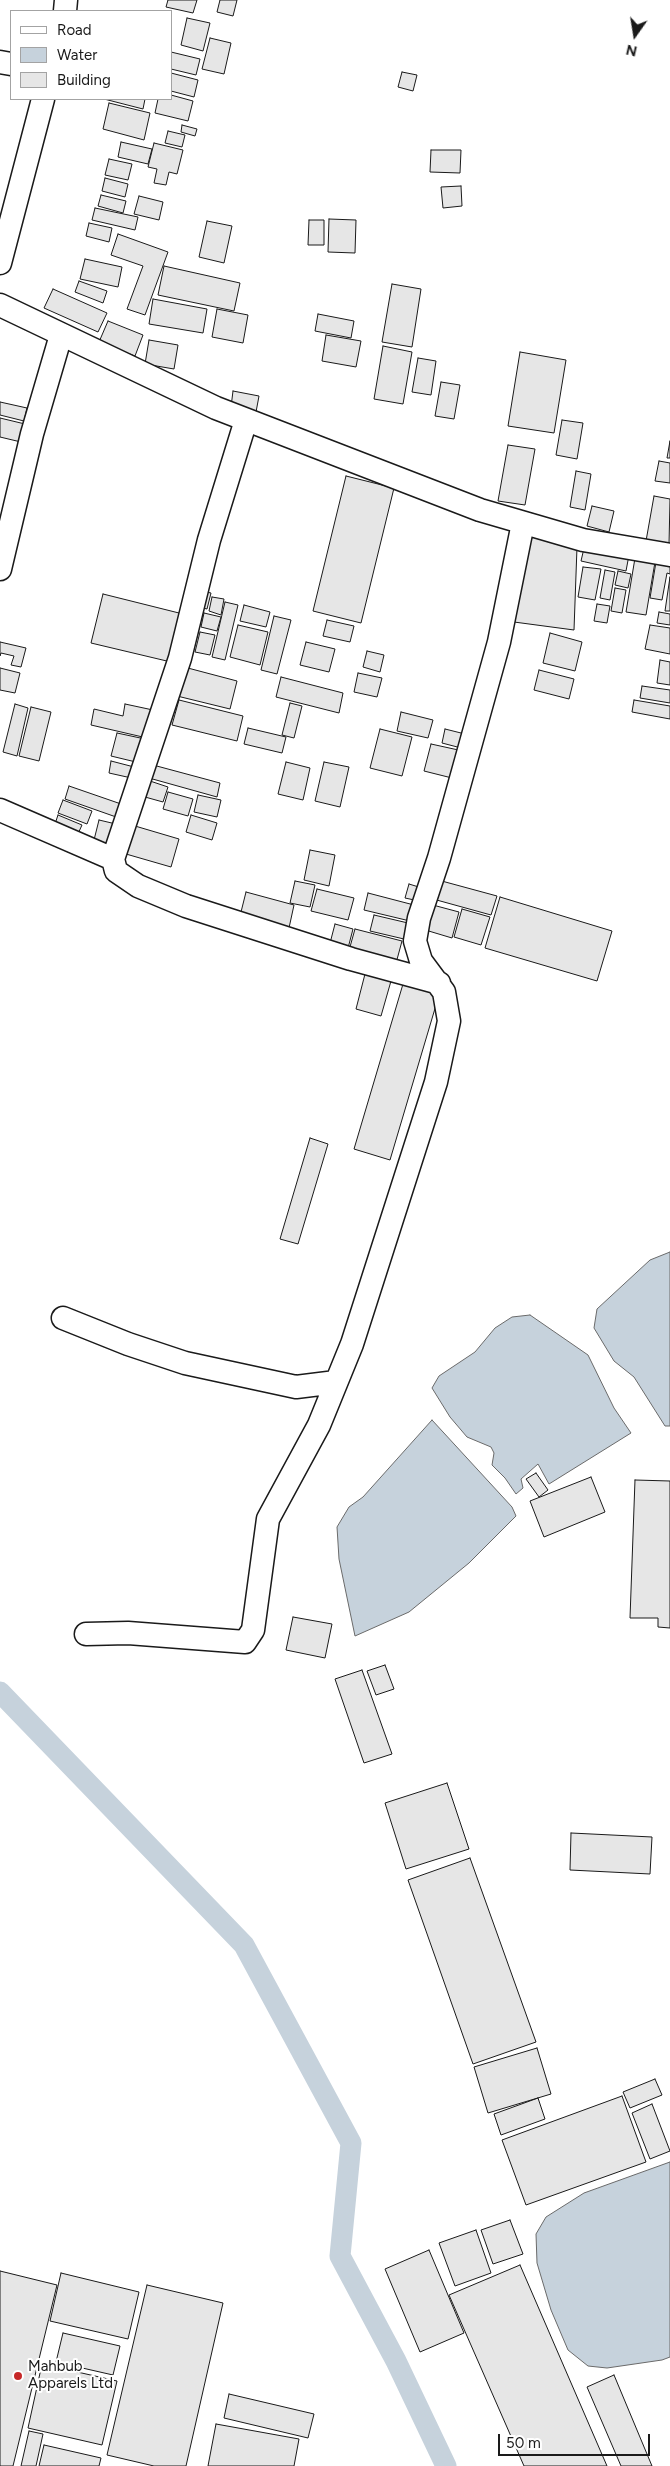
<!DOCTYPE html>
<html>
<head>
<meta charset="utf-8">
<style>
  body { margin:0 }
  #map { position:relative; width:670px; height:2466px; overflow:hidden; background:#fff; font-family:Figtree,sans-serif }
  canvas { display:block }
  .legend { position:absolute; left:10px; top:10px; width:162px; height:90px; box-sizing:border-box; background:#fff; border:1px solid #a3a3a3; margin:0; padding:6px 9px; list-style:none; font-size:15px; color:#1a1a1a }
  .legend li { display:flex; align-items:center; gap:10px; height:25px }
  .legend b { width:25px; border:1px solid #a3a3a3 }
  .north { position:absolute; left:610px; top:10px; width:50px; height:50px; -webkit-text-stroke:4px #fff; paint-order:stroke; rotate:193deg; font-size:14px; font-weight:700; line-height:20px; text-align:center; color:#1a1a1a }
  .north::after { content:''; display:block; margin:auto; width:18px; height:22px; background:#1a1a1a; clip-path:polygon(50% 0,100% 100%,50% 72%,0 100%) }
  .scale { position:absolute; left:498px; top:2434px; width:152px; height:22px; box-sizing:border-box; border:2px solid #1a1a1a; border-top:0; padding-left:6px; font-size:15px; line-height:18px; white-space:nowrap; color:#1a1a1a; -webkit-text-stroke:4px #fff; paint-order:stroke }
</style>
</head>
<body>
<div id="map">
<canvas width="670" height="2466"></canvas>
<ul class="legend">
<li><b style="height:6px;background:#fff"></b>Road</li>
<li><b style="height:14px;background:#c6d2dc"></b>Water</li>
<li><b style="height:14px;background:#e6e6e6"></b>Building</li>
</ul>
<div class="north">N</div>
<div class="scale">50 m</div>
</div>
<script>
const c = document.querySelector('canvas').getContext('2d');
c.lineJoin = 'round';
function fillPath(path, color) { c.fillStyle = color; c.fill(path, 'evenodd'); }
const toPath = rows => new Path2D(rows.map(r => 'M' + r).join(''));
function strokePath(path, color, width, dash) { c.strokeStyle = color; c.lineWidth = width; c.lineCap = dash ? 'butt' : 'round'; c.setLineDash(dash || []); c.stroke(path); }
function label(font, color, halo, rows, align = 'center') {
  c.font = font + ' Figtree,sans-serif'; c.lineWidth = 4; c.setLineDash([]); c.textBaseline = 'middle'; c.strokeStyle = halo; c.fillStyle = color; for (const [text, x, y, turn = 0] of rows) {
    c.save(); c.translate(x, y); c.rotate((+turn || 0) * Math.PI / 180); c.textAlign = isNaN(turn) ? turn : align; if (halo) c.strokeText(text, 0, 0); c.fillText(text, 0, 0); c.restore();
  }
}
const water = toPath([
  [670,1252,670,1426,665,1426,634,1377,614,1361,594,1328,597,1309,650,1260,670,1252],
  [530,1315,588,1355,614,1408,631,1433,549,1484,538,1464,521,1479,523,1488,516,1494,505,1478,492,1465,494,1453,491,1447,467,1437,450,1417,432,1388,439,1376,475,1352,495,1328,512,1317,530,1315],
  [432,1420,512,1507,516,1516,469,1563,409,1612,355,1636,339,1559,337,1527,349,1507,363,1497,432,1420],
  [670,2162,670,2357,662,2360,607,2368,588,2366,568,2350,551,2310,537,2263,536,2234,546,2217,584,2193,670,2162]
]);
const canal = toPath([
  [0,1692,244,1945,351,2143,340,2256,396,2361,446,2466]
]);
const building = toPath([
  [168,0,197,0,193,13,166,7,168,0],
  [220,0,237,0,233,16,217,12,220,0],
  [187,18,210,23,203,51,181,45,187,18],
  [210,38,231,43,224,74,202,69,210,38],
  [171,52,200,59,196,75,171,69,171,52],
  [402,72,417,75,413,91,398,87,402,72],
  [171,73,198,80,194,97,171,91,171,73],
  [171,95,193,101,188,121,155,113,158,99,171,99,171,95],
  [104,99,145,99,143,109,104,99],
  [109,103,150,113,144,140,103,129,109,103],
  [182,125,197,129,195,136,181,132,182,125],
  [168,131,185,135,182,147,165,143,168,131],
  [121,142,152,149,148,164,118,157,121,142],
  [154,143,183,150,177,174,169,172,166,185,154,183,157,169,148,167,154,143],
  [431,150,461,150,460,173,430,172,431,150],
  [109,159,132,164,128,180,105,175,109,159],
  [105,178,128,184,125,197,102,191,105,178],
  [461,186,462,206,443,208,441,187,461,186],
  [101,195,126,201,123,213,98,206,101,195],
  [139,196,163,202,159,220,134,214,139,196],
  [95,208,138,217,135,230,92,220,95,208],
  [329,219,356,220,355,253,328,252,329,219],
  [309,220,324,220,324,245,308,245,309,220],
  [207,221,232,226,224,263,199,257,207,221],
  [89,223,112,228,109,242,86,236,89,223],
  [118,234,168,252,145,315,127,309,143,266,111,255,118,234],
  [85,259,122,267,118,287,80,279,85,259],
  [164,266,240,283,234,311,158,295,164,266],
  [79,281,107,291,103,303,75,292,79,281],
  [392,284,421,289,412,347,382,342,392,284],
  [53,289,107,313,98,332,44,308,53,289],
  [153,299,207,309,203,333,149,324,153,299],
  [217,309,248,315,243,343,212,337,217,309],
  [318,314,354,321,351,338,315,331,318,314],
  [108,321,143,335,135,356,99,342,108,321],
  [326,335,361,341,356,367,322,361,326,335],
  [149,340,178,345,174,369,145,364,149,340],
  [383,346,412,352,403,404,374,399,383,346],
  [520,352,566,360,554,433,508,426,520,352],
  [418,358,436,361,431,395,412,392,418,358],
  [441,382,460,385,454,419,435,416,441,382],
  [233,391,259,396,256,412,231,407,233,391],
  [0,402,27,408,24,421,0,415,0,402],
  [0,418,25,424,21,442,0,437,0,418],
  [562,420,583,423,577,459,556,455,562,420],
  [670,441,670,458,667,458,670,441],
  [508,445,535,449,525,505,498,501,508,445],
  [659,461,670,463,670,483,655,481,659,461],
  [576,471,591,474,585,510,570,507,576,471],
  [346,476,394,488,361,623,313,611,346,476],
  [654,496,670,499,669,545,646,541,654,496],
  [592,506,614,511,609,532,587,526,592,506],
  [531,536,577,547,574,630,514,622,531,536],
  [585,544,629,555,626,571,581,561,585,544],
  [635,558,655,562,646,615,626,612,635,558],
  [656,562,670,564,670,574,667,573,662,600,650,598,656,562],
  [583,567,601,569,595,600,578,597,583,567],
  [605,570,615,572,610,600,600,598,605,570],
  [618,571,631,574,628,588,615,585,618,571],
  [670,577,670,611,665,611,670,577],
  [615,588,626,590,622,613,611,611,615,588],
  [198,590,211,593,207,609,195,606,198,590],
  [103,594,183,614,171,662,91,643,103,594],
  [212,597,224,599,221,615,209,611,212,597],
  [225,602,238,605,225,660,212,657,225,602],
  [597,604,610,606,607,623,594,621,597,604],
  [244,605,270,612,266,627,240,621,244,605],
  [659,612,670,614,670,625,657,623,659,612],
  [204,613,221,617,217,631,201,627,204,613],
  [274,616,291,620,277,674,261,670,274,616],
  [327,620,354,626,350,642,323,636,327,620],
  [238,625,268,632,260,665,230,657,238,625],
  [650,625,670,628,670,654,645,649,650,625],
  [200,632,215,635,210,655,195,652,200,632],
  [550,633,582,642,575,671,543,663,550,633],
  [0,642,26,648,21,667,11,665,14,656,1,653,0,656,0,642],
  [306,642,335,649,329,672,300,665,306,642],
  [367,651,384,655,380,672,363,667,367,651],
  [660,660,670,662,670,685,657,683,660,660],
  [184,667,237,681,230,709,177,696,184,667],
  [0,668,20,673,15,693,0,690,0,668],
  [539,670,574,679,569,699,534,690,539,670],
  [358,673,382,678,377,697,354,692,358,673],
  [281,677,343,693,339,713,276,697,281,677],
  [642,686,670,690,670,703,640,698,642,686],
  [179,700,243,716,237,741,172,725,179,700],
  [634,700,670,706,670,719,632,712,634,700],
  [290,703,302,706,294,738,282,735,290,703],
  [15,704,28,708,17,756,3,752,15,704],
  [125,704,153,710,147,738,91,725,94,709,123,716,125,704],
  [31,707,51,712,39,761,19,756,31,707],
  [401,712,433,720,428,738,397,731,401,712],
  [248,728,286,737,282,753,244,744,248,728],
  [380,729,412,737,402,776,370,768,380,729],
  [445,729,469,735,465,749,442,743,445,729],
  [117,733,145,739,140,763,111,756,117,733],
  [431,744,463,751,456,779,424,771,431,744],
  [111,761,138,768,136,779,109,773,111,761],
  [286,762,310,768,303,800,278,794,286,762],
  [324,762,349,767,340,807,315,801,324,762],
  [153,765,220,783,217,797,149,778,153,765],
  [150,781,168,787,163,802,145,797,150,781],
  [69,786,124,805,119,818,65,799,69,786],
  [168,792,193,799,188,816,163,809,168,792],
  [198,795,221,800,217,817,194,812,198,795],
  [63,800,92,811,87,824,58,813,63,800],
  [58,815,82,825,77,836,54,827,58,815],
  [191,815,217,823,212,840,186,832,191,815],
  [99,820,116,824,110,848,93,844,99,820],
  [135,826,179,839,171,867,126,854,135,826],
  [310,850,335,855,329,886,304,880,310,850],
  [438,880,497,896,491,915,433,899,438,880],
  [295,881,315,885,310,907,290,903,295,881],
  [409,884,422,888,419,901,405,898,409,884],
  [317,889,354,898,348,920,311,911,317,889],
  [246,892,294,905,289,928,240,916,246,892],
  [368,893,414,905,410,921,364,910,368,893],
  [500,897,612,931,597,981,485,948,500,897],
  [429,904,459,912,452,938,422,929,429,904],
  [462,909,490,917,481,945,454,937,462,909],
  [374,915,408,923,404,939,370,931,374,915],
  [335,924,353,929,347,952,329,947,335,924],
  [355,929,402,941,395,967,348,954,355,929],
  [365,974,391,981,381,1016,356,1009,365,974],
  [403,984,439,995,390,1160,354,1149,403,984],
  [310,1138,328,1144,298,1244,280,1239,310,1138],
  [536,1473,548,1490,539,1497,526,1479,536,1473],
  [591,1477,605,1512,544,1537,530,1501,591,1477],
  [635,1480,670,1481,670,1628,658,1627,658,1618,630,1618,635,1480],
  [293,1617,332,1624,325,1658,286,1650,293,1617],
  [385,1665,394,1689,376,1695,367,1671,385,1665],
  [362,1670,392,1754,364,1763,335,1679,362,1670],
  [447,1783,469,1849,406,1869,385,1803,447,1783],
  [571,1833,652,1837,650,1874,570,1870,571,1833],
  [470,1858,536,2042,473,2064,408,1880,470,1858],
  [537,2048,551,2094,488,2113,474,2067,537,2048],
  [655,2079,662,2095,630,2108,623,2092,655,2079],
  [622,2096,646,2162,526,2205,502,2140,622,2096],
  [538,2098,545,2119,501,2135,494,2114,538,2098],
  [652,2104,670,2151,650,2159,632,2113,652,2104],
  [510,2220,523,2254,493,2264,481,2230,510,2220],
  [476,2230,491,2273,455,2286,439,2243,476,2230],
  [429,2250,464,2333,420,2352,385,2269,429,2250],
  [520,2265,607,2466,524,2466,449,2295,520,2265],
  [0,2271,57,2285,13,2466,0,2466,0,2271],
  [61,2273,139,2292,128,2339,50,2321,61,2273],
  [147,2285,223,2303,186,2466,154,2466,107,2455,147,2285],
  [63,2333,120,2346,113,2375,56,2362,63,2333],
  [42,2364,117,2381,102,2445,28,2428,42,2364],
  [614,2375,652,2466,621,2466,587,2387,614,2375],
  [229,2394,314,2414,308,2438,224,2418,229,2394],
  [216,2424,299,2439,294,2466,208,2466,216,2424],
  [29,2431,43,2434,36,2466,21,2466,29,2431],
  [44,2445,101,2458,99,2466,39,2466,44,2445]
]);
const minor = toPath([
  [65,11,66,0],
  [0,62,11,64],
  [0,263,43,99],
  [0,305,216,408,480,510,583,540,670,555],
  [246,420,209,540,180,658,113,859,116,871,138,886,186,906,351,959,439,983],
  [0,569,32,434,61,335],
  [0,810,113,859],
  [63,1318,128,1344,185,1363,296,1387,336,1382],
  [86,1634,128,1633,245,1642,253,1630,268,1519,319,1425,352,1344,436,1082,449,1021,444,992,421,961,415,941,419,918,439,858,499,642,523,523]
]);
const markers = [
  [18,2376,5,"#c62828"]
];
const poiNames = [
  ["Mahbub",28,2367],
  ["Apparels Ltd",28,2384]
];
fillPath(water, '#c6d2dc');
strokePath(water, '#6a6a6a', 1);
strokePath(canal, '#c6d2dc', 21);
fillPath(building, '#e6e6e6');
strokePath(building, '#1a1a1a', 1);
strokePath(minor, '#1a1a1a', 25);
strokePath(minor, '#fff', 22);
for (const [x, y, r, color] of markers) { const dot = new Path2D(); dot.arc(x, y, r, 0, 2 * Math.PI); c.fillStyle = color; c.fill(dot); strokePath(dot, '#fff', 2); }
label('15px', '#1a1a1a', '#fff', poiNames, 'left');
</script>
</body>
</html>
